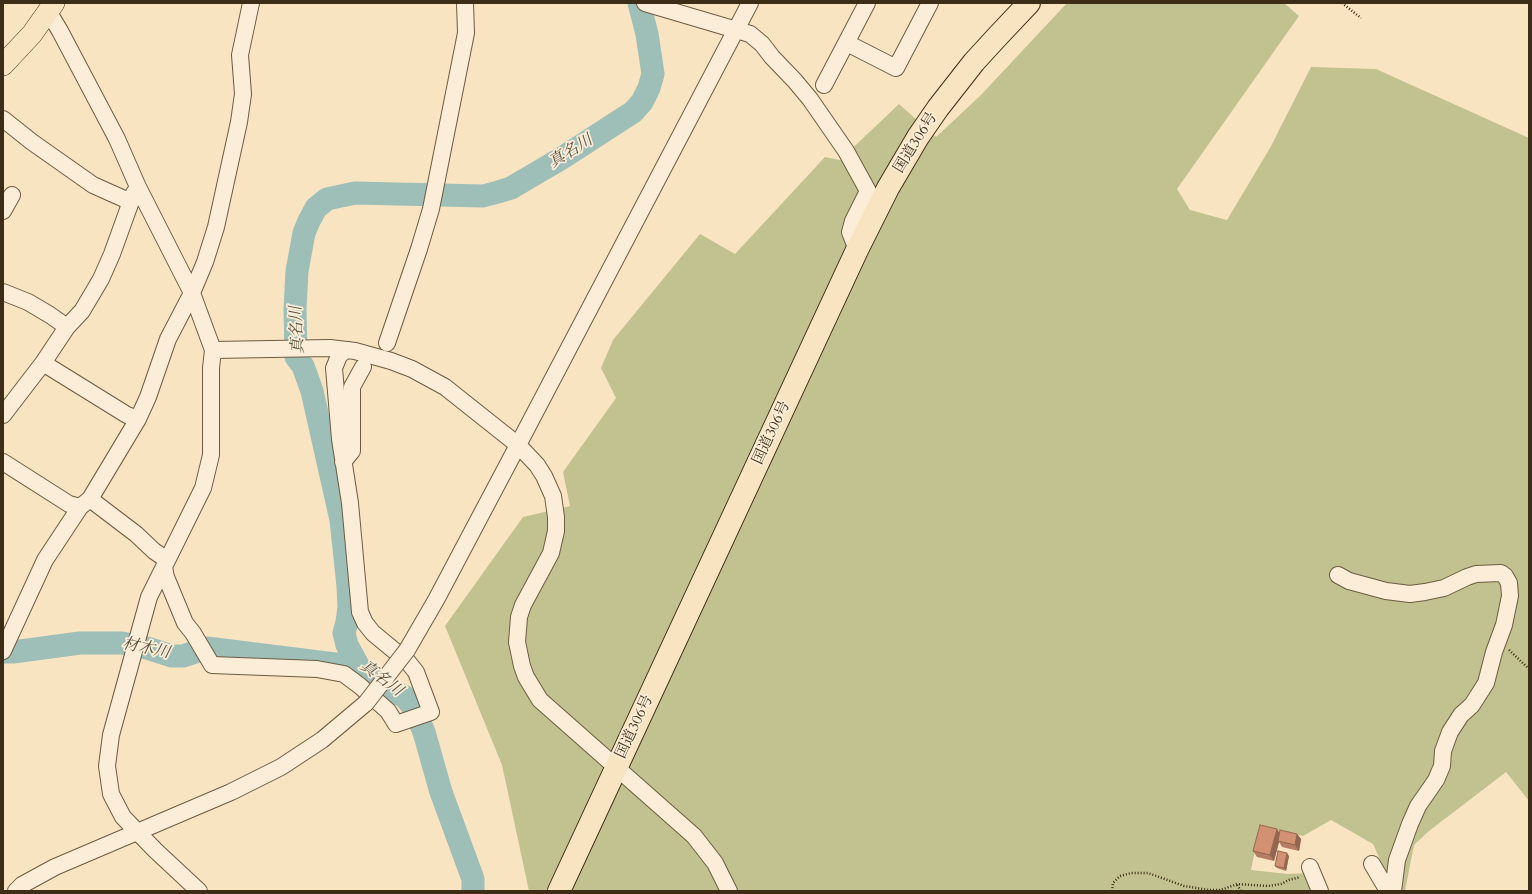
<!DOCTYPE html>
<html>
<head>
<meta charset="utf-8">
<style>
  body { margin:0 }
  #map { position:relative; width:1532px; height:894px; overflow:hidden; background:#f9e4c2; font-family:Cardo,serif }
  canvas { display:block }
  .frame { position:absolute; inset:0; border:4px solid #3e2d16; pointer-events:none }
</style>
</head>
<body>
<div id="map">
<canvas width="1532" height="894"></canvas>
<div class="frame"></div>
</div>
<script>
const c = document.querySelector('canvas').getContext('2d');
c.lineJoin = 'round';
function fillPath(path, color) { c.fillStyle = color; c.fill(path, 'evenodd'); }
const toPath = rows => new Path2D(rows.map(r => 'M' + r).join(''));
function strokePath(path, color, width, dash) { c.strokeStyle = color; c.lineWidth = width; c.lineCap = dash ? 'butt' : 'round'; c.setLineDash(dash || []); c.stroke(path); }
function label(font, color, halo, rows, align = 'center') {
  c.font = font + ' Cardo,"Noto Serif JP",serif'; c.lineWidth = 3.5; c.setLineDash([]); c.textBaseline = 'middle'; c.strokeStyle = halo; c.fillStyle = color; for (const [text, x, y, turn = 0] of rows) {
    c.save(); c.translate(x, y); c.rotate((+turn || 0) * Math.PI / 180); c.textAlign = isNaN(turn) ? turn : align; if (halo) c.strokeText(text, 0, 0); c.fillText(text, 0, 0); c.restore();
  }
}
const green = toPath([
  [1067,3,1284,3,1299,16,1177,189,1190,210,1227,220,1270,148,1311,67,1376,69,1529,138,1529,801,1506,772,1429,831,1414,845,1405,891,1394,891,1373,844,1331,820,1303,836,1260,827,1251,870,1288,874,1308,873,1314,891,529,891,502,765,445,626,523,517,570,506,563,472,616,398,601,368,613,340,700,234,735,254,825,157,840,160,899,104,936,137,980,96]
]);
const river = toPath([
  [3,652,13,652,80,643,122,643,147,648,172,656,183,656,207,648,359,667],
  [473,891,473,879,441,792,424,732,414,708,404,696,396,693,359,667,347,645,344,633,347,622,349,608,348,586,341,520,312,391,303,366,296,357,295,309,297,271,304,233,309,221,316,208,327,199,355,193,483,196,498,192,511,188,562,158,633,112,642,102,649,88,653,74,647,34,639,3]
]);
const path = toPath([
  [1342,3,1361,18],
  [1509,650,1529,669],
  [1237,885,1241,891],
  [1112,891,1113,883,1120,876,1131,873,1148,873,1184,886,1209,890,1221,890,1237,884,1268,886,1281,884,1289,880,1300,877]
]);
const minor = toPath([
  [645,3,750,34,762,44,772,57,795,81,810,99,846,151,868,191,853,221,850,232,857,250],
  [48,11,60,31,117,139,138,187,192,293,213,350,211,368,211,455,203,488,149,597,111,735,107,766,111,794,123,817,155,850,199,891],
  [847,43,896,68,930,3],
  [824,85,867,3],
  [3,119,32,142,93,185,131,202],
  [3,211,12,195],
  [3,292,28,302,50,315,67,327,43,363,3,415],
  [67,327,82,311,101,279,112,254,134,193,139,189],
  [387,343,419,249,431,209,466,33,465,3],
  [213,350,330,348,355,351,391,361,412,369,445,387,518,445,537,465,544,476,553,496,556,517,556,531,551,553,523,605,519,617,517,642,522,666,526,677,540,700,694,836,715,863,729,891],
  [43,363,127,415,138,419],
  [3,462,69,504,80,507],
  [343,462,352,451,352,387,363,367],
  [90,499,138,419,148,397,168,339,192,293,205,262,216,227,239,122,243,94,240,55,251,3],
  [164,567,166,577,185,623,193,633,212,665,317,669,344,674,360,686,388,711,396,724,431,712,416,672,408,662,373,633,365,623,360,612,350,503,340,439,334,368,339,356,343,352,349,350],
  [1338,575,1349,581,1386,591,1410,594,1425,592,1444,588,1467,577,1476,574,1501,573,1505,576,1509,583,1510,596,1504,625,1494,652,1486,683,1472,705,1461,715,1450,732,1443,751,1442,766,1436,780,1418,806,1410,824,1397,860,1393,891],
  [407,650,436,600,518,445,750,3],
  [3,651,45,560,80,507,90,499,136,534,154,551,167,560],
  [1372,864,1388,891],
  [1310,867,1320,891],
  [16,891,22,885,55,867,231,792,281,767,322,740,366,703]
]);
const major = toPath([
  [3,65,32,34,54,3]
]);
const highway = toPath([
  [559,891,857,250,888,188,918,137,938,108,974,62,996,38,1029,3]
]);
const minorBridge = toPath([
  [366,703,407,650]
]);
const wall = toPath([
  [1279,834,1297,834,1301,839,1299,851,1282,847,1279,842,1274,861,1257,857,1253,851],
  [1289,856,1286,871,1277,868,1275,866]
]);
const shadedWall = toPath([
  [1277,829,1281,835,1278,841,1279,842,1274,861,1270,855],
  [1297,834,1301,839,1299,851,1295,845],
  [1287,853,1289,856,1286,871,1284,868]
]);
const building = toPath([
  [1260,825,1277,829,1270,855,1253,851,1260,825],
  [1280,830,1297,834,1295,845,1278,841,1280,830],
  [1278,851,1287,853,1284,868,1275,866,1278,851]
]);
const streetNames = [
  ["国道306号",916,143,-58],
  ["国道306号",772,433,-65],
  ["国道306号",635,727,-65]
];
const waterNames = [
  ["真名川",571,152,-32],
  ["真名川",298,330,-93],
  ["材木川",146,649,12],
  ["真名川",381,679,37]
];
fillPath(green, '#c2c290');
strokePath(river, '#9ebeb8', 23);
strokePath(minor, '#6d5b41', 18);
strokePath(major, '#3e2d16', 22);
strokePath(highway, '#3e2d16', 24);
strokePath(path, '#3e2d16', 2.5, [1, 2]);
strokePath(minor, '#fbedd7', 16);
strokePath(major, '#f9e4c2', 21);
strokePath(highway, '#f9e4c2', 22);
strokePath(minorBridge, '#6d5b41', 18, []);
strokePath(minorBridge, '#fbedd7', 16);
fillPath(wall, '#b57d63');
fillPath(shadedWall, '#936650');
fillPath(building, '#d29173');
strokePath(building, '#936650', 1);
label('15px', '#3e2d16', '#fbedd7', streetNames);
label('italic 16px', '#56513e', '#fbedd7', waterNames);
</script>
</body>
</html>
